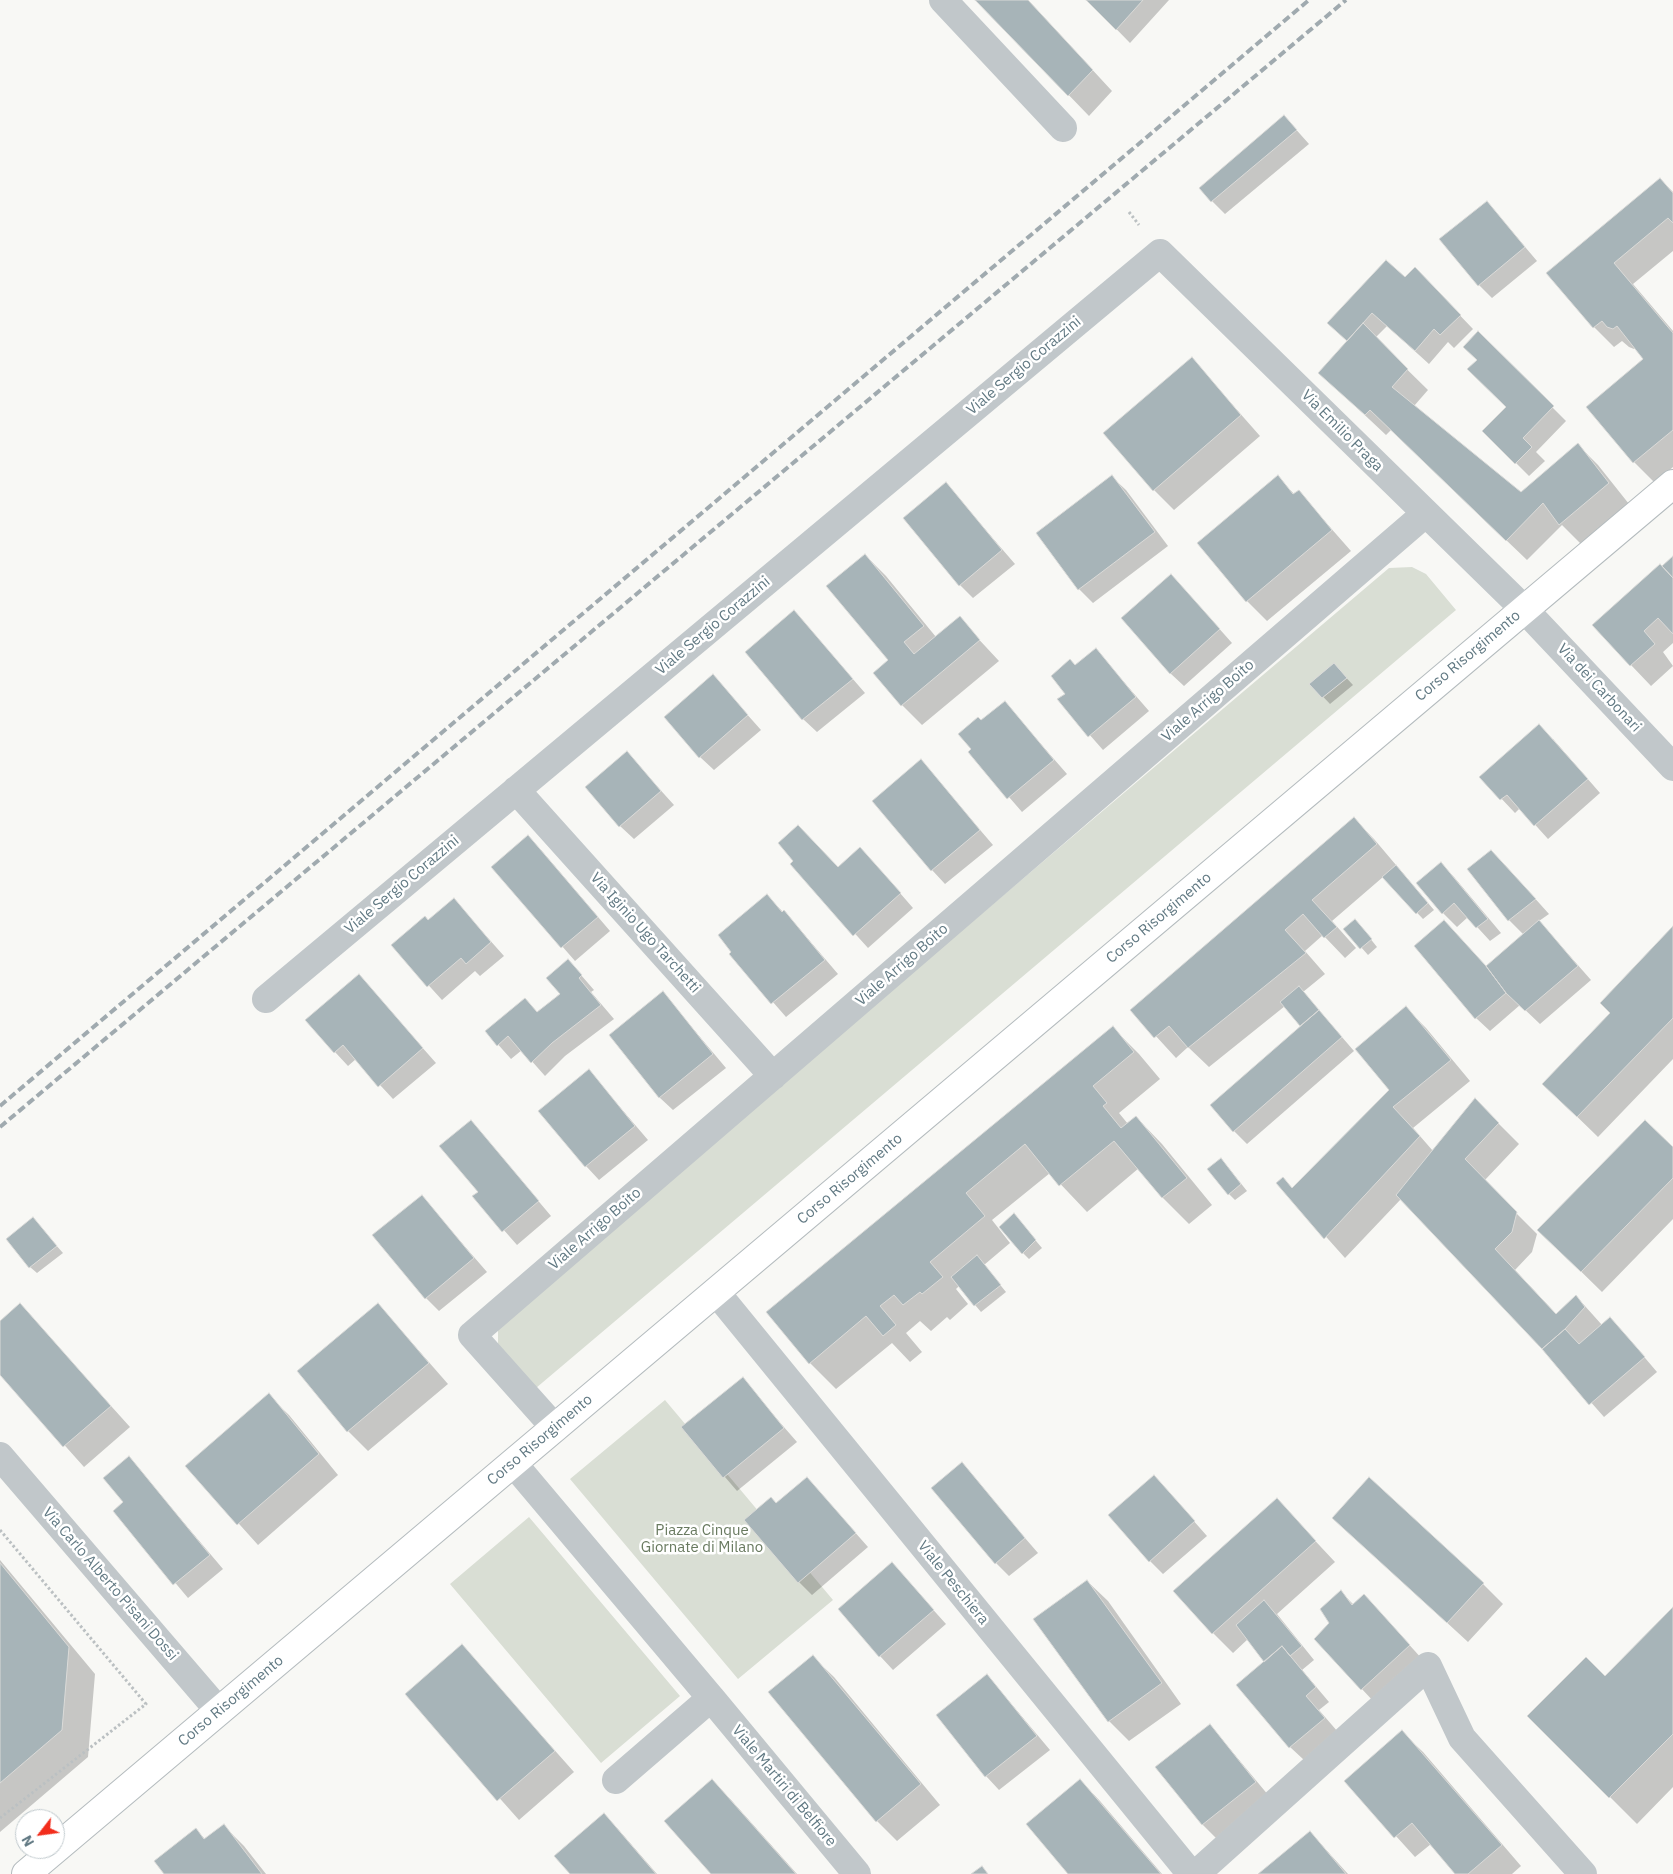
<!DOCTYPE html>
<html>
<head>
<meta charset="utf-8">
<style>
  body { margin:0 }
  #map { position:relative; width:1673px; height:1874px; overflow:hidden; background:#f8f8f5; font-family:"IBM Plex Sans",sans-serif }
  canvas { display:block }
  .north { position:absolute; left:15px; top:1809px; width:50px; height:50px; box-sizing:border-box; background:#fff; border:1px solid #c0c9cd; border-radius:50%; rotate:240deg; font-size:14px; font-weight:700; line-height:20px; text-align:center; color:#617983 }
  .north::after { content:''; display:block; margin:auto; width:18px; height:22px; background:#f22d1c; clip-path:polygon(50% 0,100% 100%,50% 72%,0 100%) }
</style>
</head>
<body>
<div id="map">
<canvas width="1673" height="1874"></canvas>
<div class="north">N</div>
</div>
<script>
const c = document.querySelector('canvas').getContext('2d');
c.lineJoin = 'round';
function fillPath(path, color) { c.fillStyle = color; c.fill(path, 'evenodd'); }
const toPath = rows => new Path2D(rows.map(r => 'M' + r).join(''));
function strokePath(path, color, width, dash) { c.strokeStyle = color; c.lineWidth = width; c.lineCap = dash ? 'butt' : 'round'; c.setLineDash(dash || []); c.stroke(path); }
function label(font, color, halo, rows, align = 'center') {
  c.font = font + ' "IBM Plex Sans",sans-serif'; c.lineWidth = 5; c.setLineDash([]); c.textBaseline = 'middle'; c.strokeStyle = halo; c.fillStyle = color; for (const [text, x, y, turn = 0] of rows) {
    c.save(); c.translate(x, y); c.rotate((+turn || 0) * Math.PI / 180); c.textAlign = isNaN(turn) ? turn : align; if (halo) c.strokeText(text, 0, 0); c.fillText(text, 0, 0); c.restore();
  }
}
const green = toPath([
  [1412,567,1426,574,1456,610,536,1388,498,1345,498,1324,1389,568],
  [1334,663,1347,678,1322,698,1309,684],
  [665,1400,833,1600,738,1679,570,1479],
  [529,1517,680,1696,601,1763,450,1584]
]);
const shadow = toPath([
  [977,0,1028,0,1112,91,1089,116],
  [1088,0,1169,0,1130,43],
  [1284,116,1309,144,1225,214,1212,201],
  [1660,179,1673,192,1673,251,1633,284,1673,331,1673,467,1655,483,1634,462,1588,407,1645,359,1636,347,1634,349,1629,347,1622,341,1614,347,1594,327,1548,273],
  [1487,202,1537,261,1492,298,1479,285],
  [1405,278,1428,282,1473,329,1454,348,1448,342,1429,364,1387,326,1375,338,1428,390,1414,406,1521,493,1578,445,1598,465,1629,504,1581,544,1562,525,1527,560,1391,430,1386,435,1320,373,1348,341,1329,323],
  [1478,333,1566,421,1536,452,1545,461,1529,476,1484,431,1508,407,1478,360],
  [1192,359,1260,436,1174,510,1154,490],
  [1112,477,1126,490,1168,546,1093,603,1079,589,1037,533],
  [1278,477,1295,495,1299,492,1351,551,1267,621,1247,601],
  [946,484,1015,564,973,598,960,585],
  [865,555,886,576,936,637,959,618,999,661,922,725,902,705],
  [1673,558,1673,643,1663,652,1673,666,1651,686,1631,665,1662,567],
  [1184,589,1232,643,1184,686,1170,673],
  [794,611,865,693,817,732,803,719],
  [1096,650,1149,711,1103,750,1059,700,1067,694,1076,667],
  [1340,671,1353,685,1330,704,1311,684],
  [713,676,761,730,714,770,700,757],
  [1005,703,1067,774,1022,812,970,752,973,749,981,722],
  [1553,739,1600,793,1548,839,1520,808,1515,813,1481,777],
  [627,753,674,805,634,839,620,826],
  [921,761,993,845,945,884,932,870],
  [1354,819,1374,839,1434,910,1423,919,1383,877,1332,921,1356,948,1345,958,1323,935,1305,951,1325,974,1303,992,1354,1051,1247,1144,1234,1131,1302,1026,1285,1006,1209,1067,1188,1047,1176,1058,1132,1010],
  [541,850,610,931,575,961,493,867],
  [873,862,913,908,868,948,792,864,838,868],
  [1440,864,1454,877,1501,933,1490,941,1468,917,1457,927,1443,913,1418,883],
  [1505,865,1549,914,1539,921,1591,980,1540,1024,1520,1005,1490,1031,1476,1018,1486,967,1524,935,1509,920,1469,869],
  [767,896,797,926,838,974,786,1017,731,954],
  [454,900,504,956,480,976,475,971,442,1000,393,946,428,922],
  [1361,927,1377,947,1368,955,1345,929],
  [1673,928,1673,1059,1598,1137,1564,1104,1612,1013],
  [581,975,594,990,591,992,614,1019,565,1056,545,1076,522,1050,511,1059,486,1031,525,999,538,1013],
  [359,976,436,1063,393,1099,356,1059,348,1066,335,1052],
  [663,993,726,1068,673,1110,659,1097],
  [1406,1008,1426,1028,1470,1081,1413,1128,1433,1151,1475,1100,1519,1144,1484,1181,1537,1234,1532,1252,1515,1270,1557,1315,1576,1296,1602,1325,1623,1332,1657,1372,1604,1417,1543,1348,1401,1199,1345,1258,1278,1183,1283,1179,1293,1189,1391,1090],
  [1113,1028,1139,1054,1160,1079,1119,1113,1128,1124,1136,1117,1162,1144,1212,1205,1189,1224,1163,1198,1139,1168,1087,1212,1050,1173,992,1220,1010,1243,984,1265,1006,1292,981,1312,959,1286,956,1289,968,1304,950,1320,947,1317,931,1331,920,1321,906,1333,922,1352,910,1362,892,1343,836,1389,810,1363],
  [589,1071,648,1140,599,1180,586,1166],
  [471,1121,551,1216,517,1245,474,1196,480,1192],
  [1673,1149,1673,1219,1602,1292,1559,1250],
  [1227,1166,1247,1191,1235,1200,1229,1194],
  [421,1196,487,1272,439,1311,426,1298],
  [33,1219,63,1253,37,1273,30,1267],
  [1020,1222,1042,1248,1029,1259,1023,1253],
  [378,1304,448,1384,368,1451,348,1431],
  [20,1305,130,1427,84,1467,0,1373,0,1323],
  [742,1379,797,1442,737,1491,683,1428],
  [268,1395,289,1415,338,1475,258,1545,187,1466],
  [129,1458,223,1569,188,1598,115,1511,125,1502],
  [961,1464,1038,1553,1009,1576,996,1563],
  [1154,1476,1207,1536,1163,1574,1150,1561],
  [807,1478,868,1547,812,1595,799,1582,777,1504],
  [1277,1500,1335,1562,1277,1614,1314,1660,1302,1670,1329,1702,1319,1710,1338,1732,1304,1760,1290,1747,1265,1662,1248,1639,1233,1653,1213,1633],
  [1333,1518,1483,1584,1503,1604,1468,1642],
  [0,1560,95,1674,88,1757,0,1832],
  [892,1564,946,1624,893,1670,880,1656],
  [1087,1581,1108,1601,1181,1704,1129,1741,1109,1721],
  [1341,1592,1354,1605,1377,1609,1423,1660,1375,1703,1315,1639,1331,1623],
  [1673,1609,1673,1787,1637,1824,1529,1716,1605,1678],
  [462,1646,574,1772,519,1820,407,1694],
  [813,1657,834,1677,940,1805,897,1841,877,1821],
  [987,1675,1050,1750,999,1790,986,1776],
  [1210,1725,1269,1796,1216,1838,1202,1824],
  [1402,1732,1423,1752,1521,1866,1512,1874,1457,1874,1431,1844,1415,1857,1346,1781],
  [712,1780,732,1801,797,1874,713,1874],
  [1080,1780,1100,1801,1162,1874,1070,1874],
  [604,1815,617,1828,657,1874,572,1874],
  [224,1826,244,1846,266,1874,166,1874,196,1830,206,1840],
  [1310,1832,1348,1874,1260,1874]
]);
const building = toPath([
  [975,0,1028,0,1093,70,1068,96,975,0],
  [1086,0,1143,0,1116,30,1086,0],
  [1284,115,1297,130,1211,202,1199,188,1284,115],
  [1660,178,1673,193,1673,223,1668,218,1614,263,1673,333,1673,430,1633,463,1586,407,1643,359,1617,326,1613,329,1607,327,1602,321,1593,328,1546,273,1660,178],
  [1487,201,1525,247,1478,286,1439,239,1487,201],
  [1386,260,1405,277,1415,267,1461,315,1440,335,1434,329,1415,351,1372,313,1347,341,1327,323,1386,260],
  [1363,323,1408,369,1392,387,1521,492,1578,443,1609,483,1559,525,1543,503,1506,541,1370,410,1365,415,1318,373,1363,323],
  [1478,331,1554,406,1523,438,1532,447,1515,464,1482,431,1506,407,1467,369,1477,360,1463,347,1478,331],
  [1192,357,1241,415,1153,491,1103,433,1192,357],
  [1112,475,1155,532,1078,590,1036,533,1112,475],
  [1278,475,1293,494,1299,490,1332,530,1246,602,1197,543,1278,475],
  [946,482,1002,550,959,586,903,518,946,482],
  [865,554,924,626,904,642,914,654,960,616,980,640,901,706,873,673,888,660,826,586,865,554],
  [1673,556,1673,578,1662,566,1673,556],
  [1660,564,1673,578,1673,634,1658,618,1644,631,1655,644,1630,666,1592,625,1660,564],
  [1171,574,1220,629,1170,674,1121,618,1171,574],
  [794,610,853,679,802,720,745,652,794,610],
  [1096,648,1136,697,1088,737,1057,699,1065,694,1051,676,1070,659,1075,665,1096,648],
  [1334,663,1347,678,1322,698,1309,684,1334,663],
  [713,674,748,715,699,758,664,717,713,674],
  [1005,701,1054,760,1007,799,968,752,971,749,958,734,978,717,981,720,1005,701],
  [1539,724,1588,779,1534,826,1507,795,1500,800,1479,777,1539,724],
  [627,751,661,791,619,827,585,787,627,751],
  [921,759,980,830,931,871,872,801,921,759],
  [1354,817,1377,844,1312,900,1337,927,1324,938,1303,914,1285,930,1306,953,1188,1048,1169,1026,1154,1038,1130,1010,1354,817],
  [798,825,838,867,860,847,901,893,853,936,790,864,793,861,778,843,798,825],
  [528,835,598,917,561,948,491,867,528,835],
  [1491,850,1536,899,1508,921,1467,869,1491,850],
  [1441,862,1488,919,1476,928,1454,903,1442,914,1416,883,1441,862],
  [1396,865,1428,903,1416,914,1382,877,1396,865],
  [767,894,782,912,784,910,825,960,771,1004,729,954,731,952,718,935,767,894],
  [454,898,491,942,466,964,461,958,427,987,391,945,425,916,428,920,454,898],
  [1355,919,1372,939,1360,949,1343,929,1355,919],
  [1444,920,1486,966,1506,993,1475,1019,1414,946,1444,920],
  [1539,920,1578,966,1525,1011,1506,993,1486,966,1539,920],
  [1673,926,1673,1018,1577,1117,1542,1084,1610,1013,1600,1003,1673,926],
  [568,959,582,975,579,978,601,1005,552,1043,531,1063,508,1036,497,1046,485,1031,525,998,537,1012,560,994,546,978,568,959],
  [359,974,423,1048,378,1087,343,1045,334,1053,305,1020,359,974],
  [1299,986,1319,1010,1300,1026,1280,1002,1299,986],
  [663,991,713,1054,659,1098,609,1035,663,991],
  [1406,1006,1451,1060,1393,1107,1420,1136,1324,1239,1276,1183,1283,1177,1292,1188,1389,1090,1355,1049,1406,1006],
  [1319,1010,1342,1037,1233,1132,1210,1105,1319,1010],
  [1113,1026,1134,1052,1093,1086,1107,1103,1103,1106,1121,1128,1136,1116,1187,1178,1162,1198,1114,1141,1059,1186,1025,1144,966,1193,985,1216,930,1262,943,1277,922,1294,920,1292,903,1305,894,1295,880,1306,896,1325,883,1336,866,1316,809,1364,766,1312,1113,1026],
  [589,1069,635,1126,585,1167,538,1111,589,1069],
  [1475,1098,1499,1123,1465,1159,1517,1212,1512,1232,1495,1249,1556,1314,1576,1295,1585,1307,1565,1329,1542,1349,1396,1195,1475,1098],
  [471,1120,539,1201,502,1232,472,1196,478,1192,439,1146,471,1120],
  [1645,1120,1673,1147,1673,1178,1581,1272,1537,1230,1645,1120],
  [1221,1158,1241,1184,1228,1195,1207,1169,1221,1158],
  [422,1195,474,1258,425,1299,372,1235,422,1195],
  [1014,1213,1036,1240,1022,1254,999,1227,1014,1213],
  [33,1217,57,1246,29,1268,6,1239,33,1217],
  [977,1255,1001,1285,974,1306,951,1277,977,1255],
  [20,1303,111,1406,63,1447,0,1375,0,1321,20,1303],
  [378,1303,429,1363,347,1432,297,1371,378,1303],
  [1610,1317,1645,1357,1589,1405,1542,1349,1565,1329,1579,1344,1610,1317],
  [743,1377,784,1428,723,1478,681,1427,743,1377],
  [269,1393,319,1454,237,1525,185,1466,269,1393],
  [129,1456,210,1555,173,1585,113,1511,123,1502,103,1478,129,1456],
  [962,1462,1025,1538,995,1564,931,1488,962,1462],
  [1154,1475,1195,1521,1149,1562,1108,1515,1154,1475],
  [807,1477,856,1533,798,1583,744,1520,771,1497,776,1503,807,1477],
  [1369,1477,1484,1583,1447,1623,1332,1518,1369,1477],
  [1277,1498,1316,1541,1212,1634,1173,1591,1277,1498],
  [892,1562,934,1610,879,1657,838,1609,892,1562],
  [0,1563,69,1647,62,1730,0,1783,0,1563],
  [1087,1580,1162,1683,1108,1722,1033,1619,1087,1580],
  [1341,1590,1352,1605,1364,1594,1410,1645,1361,1690,1314,1639,1329,1623,1320,1609,1341,1590],
  [1264,1600,1302,1646,1290,1656,1282,1646,1264,1662,1236,1625,1264,1600],
  [1673,1607,1673,1734,1609,1798,1527,1716,1586,1657,1605,1676,1673,1607],
  [462,1644,555,1751,497,1801,405,1694,462,1644],
  [1282,1646,1316,1687,1306,1696,1325,1718,1289,1748,1236,1685,1282,1646],
  [813,1655,921,1784,876,1822,768,1692,813,1655],
  [987,1674,1037,1736,985,1777,936,1715,987,1674],
  [1210,1724,1256,1782,1202,1825,1155,1767,1210,1724],
  [1402,1730,1502,1845,1468,1874,1455,1874,1412,1823,1394,1838,1344,1781,1402,1730],
  [712,1779,796,1874,711,1874,664,1821,712,1779],
  [1080,1779,1161,1874,1068,1874,1026,1824,1080,1779],
  [604,1813,656,1874,570,1874,554,1856,604,1813],
  [224,1824,262,1874,164,1874,154,1861,196,1828,204,1839,224,1824],
  [1310,1831,1346,1874,1258,1874,1310,1831],
  [982,1866,988,1874,971,1874,982,1866]
]);
const path = toPath([
  [1129,212,1139,225],
  [0,1530,146,1704,0,1818]
]);
const minor = toPath([
  [943,0,1063,128],
  [516,790,773,1076],
  [266,999,1160,253,1524,609,1673,767],
  [716,1292,1191,1874],
  [555,1428,472,1335,1425,514],
  [0,1456,219,1711],
  [513,1463,711,1698,616,1780],
  [711,1698,857,1874],
  [1196,1874,1428,1666,1462,1738,1583,1874]
]);
const major = toPath([
  [26,1874,1673,484]
]);
const rail = toPath([
  [0,1106,1309,0],
  [0,1127,1346,0]
]);
const streetNames = [
  ["Viale Sergio Corazzini",1024,366,-40],
  ["Via Emilio Praga",1342,431,45],
  ["Viale Sergio Corazzini",713,626,-40],
  ["Corso Risorgimento",1468,656,-40],
  ["Via dei Carbonari",1599,688,47],
  ["Viale Arrigo Boito",1208,701,-41],
  ["Viale Sergio Corazzini",402,885,-40],
  ["Corso Risorgimento",1159,918,-40],
  ["Via Iginio Ugo Tarchetti",645,933,48],
  ["Viale Arrigo Boito",902,965,-41],
  ["Corso Risorgimento",850,1179,-40],
  ["Viale Arrigo Boito",595,1229,-41],
  ["Corso Risorgimento",540,1440,-40],
  ["Viale Peschiera",953,1583,51],
  ["Via Carlo Alberto Pisani Dossi",110,1584,49],
  ["Corso Risorgimento",231,1701,-40],
  ["Viale Martiri di Belfiore",784,1786,50]
];
const parkNames = [
  ["Piazza Cinque",702,1531],
  ["Giornate di Milano",702,1548]
];
fillPath(green, '#d9ded4');
fillPath(shadow, '#0003');
fillPath(building, '#a7b4b8');
strokePath(building, '#dadad8', 1);
strokePath(major, '#b4bbbe', 30);
strokePath(path, '#bbc0c2', 3, [2.5, 2.5]);
strokePath(minor, '#c1c7ca', 28);
strokePath(major, '#fff', 28);
strokePath(rail, '#a0aaaf', 4, [8, 4]);
label('15px', '#617983', '#fff', streetNames);
label('15px', '#697a60', '#fff', parkNames);
</script>
</body>
</html>
